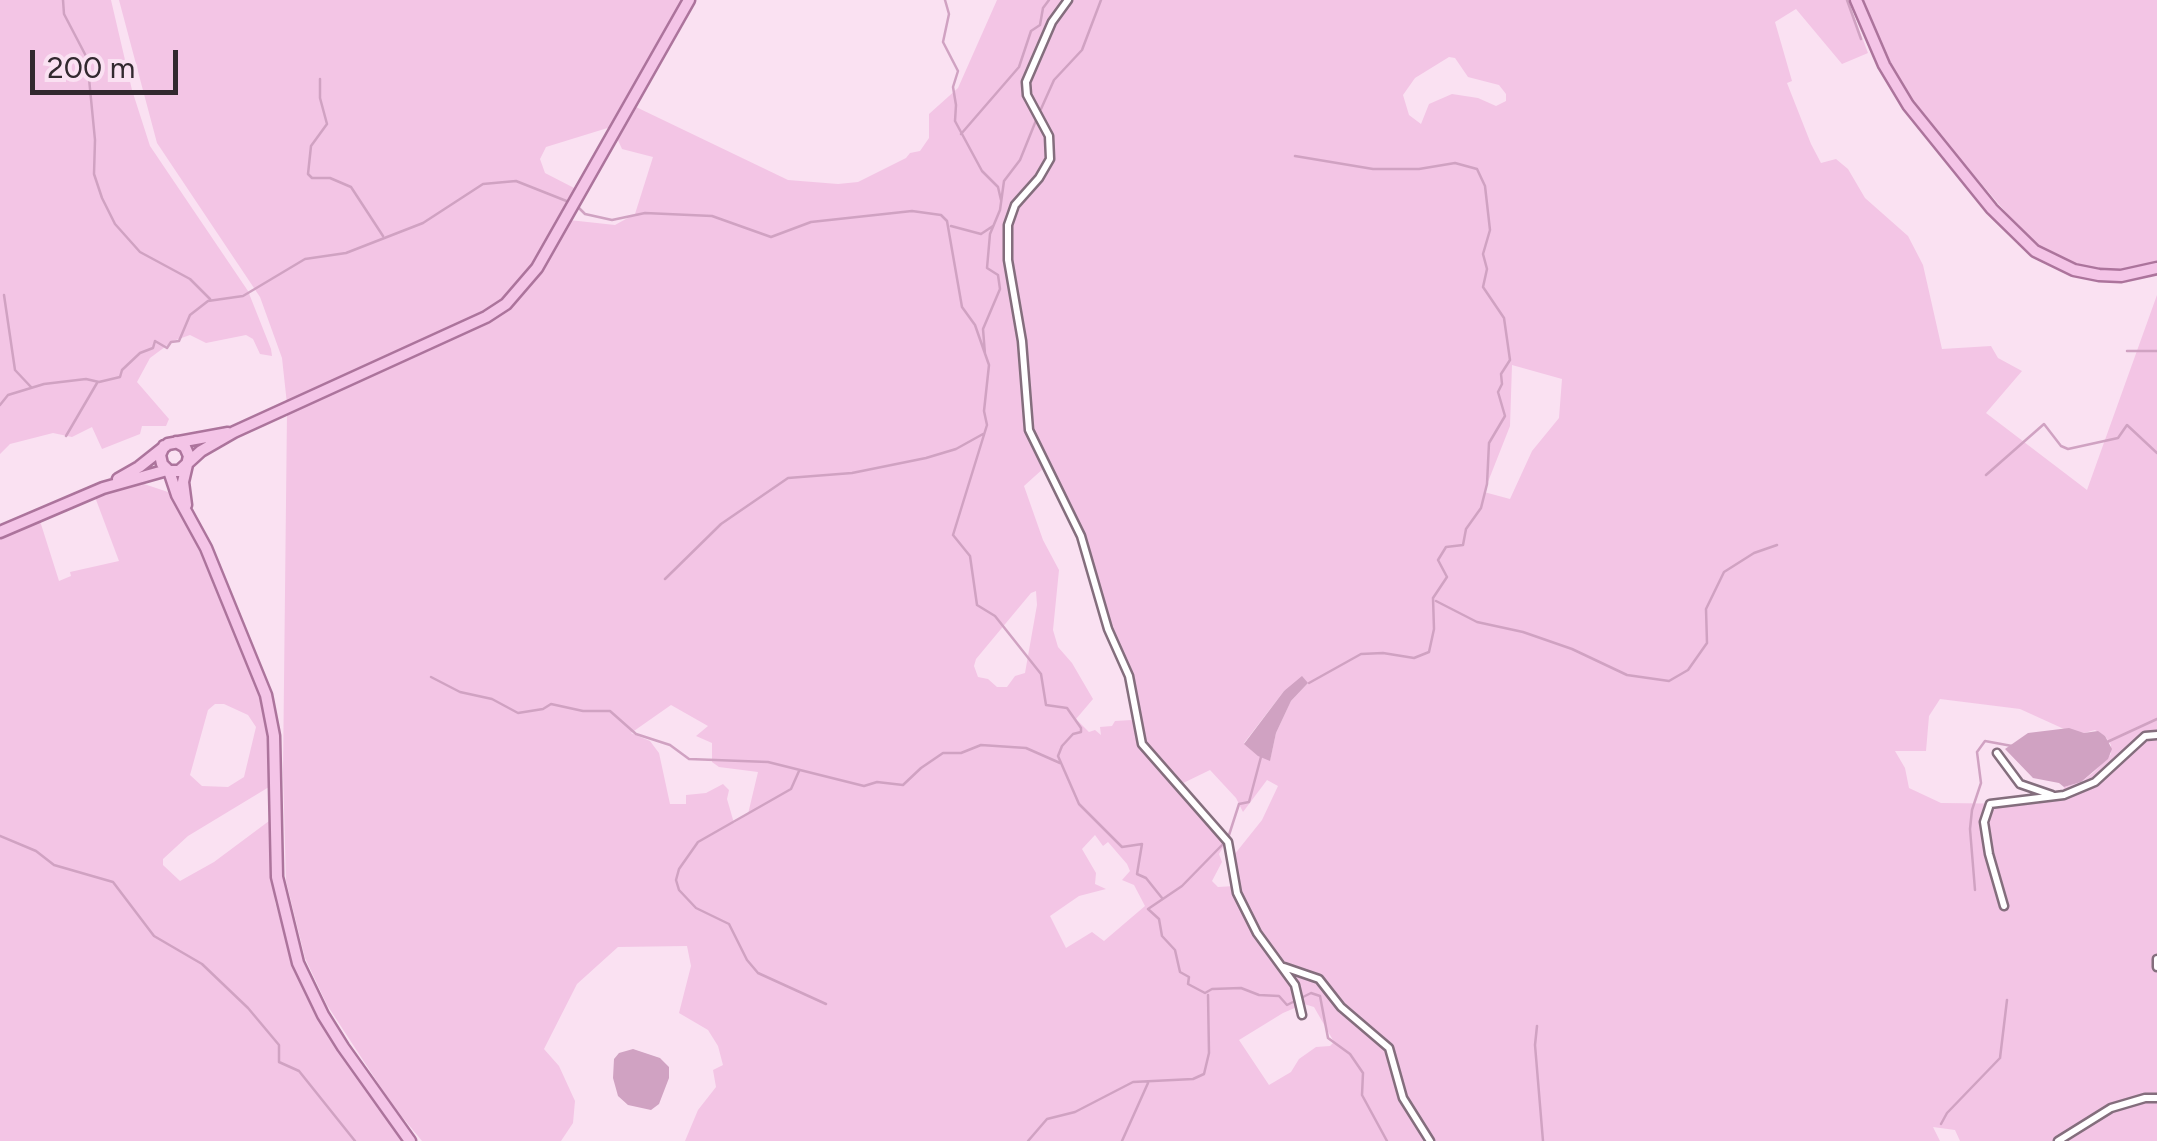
<!DOCTYPE html>
<html>
<head>
<meta charset="utf-8">
<style>
  body { margin:0 }
  #map { position:relative; width:2157px; height:1141px; overflow:hidden; background:#fae1f2; font-family:Figtree,sans-serif }
  canvas { display:block }
  .scale { position:absolute; left:30px; top:50px; width:148px; height:45px; box-sizing:border-box; border:5px solid #32292f; border-top:0; padding-left:12px; font-size:30px; line-height:35px; white-space:nowrap; color:#32292f; -webkit-text-stroke:8px #fae1f2; paint-order:stroke }
</style>
</head>
<body>
<div id="map">
<canvas width="2157" height="1141"></canvas>
<div class="scale">200 m</div>
</div>
<script>
const c = document.querySelector('canvas').getContext('2d');
c.lineJoin = 'round';
function fillPath(path, color) { c.fillStyle = color; c.fill(path, 'evenodd'); }
const toPath = rows => new Path2D(rows.map(r => 'M' + r).join(''));
function strokePath(path, color, width, dash) { c.strokeStyle = color; c.lineWidth = width; c.lineCap = dash ? 'butt' : 'round'; c.setLineDash(dash || []); c.stroke(path); }
const green = toPath([
  [0,0,111,0,132,90,150,146,248,291,271,349,272,356,260,354,253,339,246,335,206,343,190,335,173,341,150,358,137,382,169,419,166,426,142,426,140,434,102,449,92,427,72,437,53,433,10,444,0,454],
  [119,0,687,0,614,126,546,147,540,159,545,173,578,190,530,272,516,290,491,310,287,404,282,358,260,297,157,143],
  [997,0,1848,0,1868,53,1842,64,1796,9,1775,22,1792,81,1787,83,1811,144,1821,163,1836,159,1848,169,1865,198,1908,236,1923,265,1942,349,1991,346,1998,358,2022,371,1986,413,2087,490,2157,295,2157,1141,1960,1141,1955,1130,1933,1127,1940,1141,685,1141,698,1110,716,1087,713,1070,723,1065,718,1046,708,1030,679,1013,691,966,687,946,618,947,577,984,544,1049,559,1066,575,1101,573,1123,561,1141,422,1141,393,1106,327,1005,305,958,286,881,283,772,287,412,499,313,532,282,569,220,615,225,635,214,653,157,622,149,617,138,636,107,788,180,838,184,858,182,906,158,910,153,920,151,929,138,929,114,958,88],
  [1449,57,1455,58,1468,77,1499,85,1506,94,1506,101,1496,106,1478,98,1452,94,1429,104,1421,124,1409,115,1403,95,1415,78],
  [1512,365,1562,379,1559,418,1532,451,1510,499,1484,492,1510,426],
  [1045,467,1082,543,1110,641,1125,668,1132,720,1115,721,1112,726,1100,727,1101,735,1095,730,1089,732,1076,719,1093,699,1072,663,1058,647,1053,630,1059,570,1043,540,1024,486],
  [1036,591,1037,605,1025,673,1015,676,1007,687,997,687,988,679,978,677,974,666,976,659,1031,593],
  [1308,683,1291,701,1276,733,1270,760,1244,743,1284,691],
  [1940,699,2020,709,2064,729,2084,733,2095,730,2105,736,2111,745,2111,754,2094,772,2081,782,2064,787,2063,795,2052,800,2032,804,1941,803,1909,788,1905,768,1895,751,1926,751,1929,716],
  [671,705,708,726,696,736,712,743,712,762,719,767,758,772,748,814,734,823,727,799,729,790,723,784,706,793,686,795,686,804,670,804,659,753,650,741,631,733],
  [1210,770,1236,798,1243,812,1267,780,1278,786,1262,820,1234,855,1235,886,1218,887,1212,881,1222,862,1219,854,1225,844,1175,787],
  [1095,835,1103,846,1108,842,1127,864,1130,871,1122,880,1134,885,1145,906,1104,941,1092,932,1066,948,1050,916,1079,896,1106,889,1095,884,1096,873,1082,849],
  [1304,1004,1314,1007,1334,1042,1330,1046,1316,1047,1299,1059,1291,1072,1269,1085,1239,1040,1283,1013],
  [1862,0,2157,0,2157,271,2108,276,2041,254,2038,244,2021,230,1920,112,1887,58],
  [141,483,168,492,191,532,256,683,268,738,269,787,188,836,163,859,163,865,180,881,214,862,269,821,275,902,296,974,315,1015,402,1141,0,1141,0,538,40,521,59,581,71,576,70,572,119,561,95,497],
  [215,704,224,704,248,715,256,727,244,777,228,787,202,786,190,775,208,710]
]);
const water = toPath([
  [1302,676,1308,683,1291,701,1276,733,1270,761,1258,756,1244,744,1284,691],
  [2069,728,2084,733,2098,731,2105,736,2112,749,2108,759,2081,782,2064,787,2059,783,2033,778,2005,749,2028,733],
  [633,1049,660,1058,669,1067,669,1078,659,1104,651,1110,628,1105,618,1096,613,1078,614,1059,619,1053]
]);
const stream = toPath([
  [63,0,64,14,87,58,95,140,94,174,102,198,115,224,140,252,190,279,210,299],
  [945,0,949,14,943,42,958,71,953,87,956,105,955,121,982,171,998,187,1001,200],
  [1847,0,1861,39],
  [320,79,320,98,327,124,311,146,308,174,312,178,330,178,351,187,383,236],
  [1041,109,1054,80,1082,50,1101,0],
  [961,134,1019,67,1031,31,1040,25,1043,8,1049,0],
  [1295,156,1373,169,1419,169,1455,163,1477,169,1485,186,1490,230,1483,254,1487,269,1483,287,1504,318,1510,360,1501,374,1502,384,1498,392,1505,416,1489,443,1487,484,1481,508,1466,529,1463,545,1446,547,1438,560,1447,577,1433,598,1434,629,1429,652,1414,658,1383,653,1361,654,1309,683],
  [579,208,585,214,612,220,645,213,712,216,771,237,811,222,912,211,941,215,947,221,962,307,975,325,989,365,984,411,987,425,953,535,970,556,977,605,995,616,1041,674,1046,705,1067,708,1081,728,1081,732,1073,734,1062,746,1058,756,1079,804,1122,847,1142,844,1137,874,1146,878,1162,898],
  [951,226,981,234,993,226],
  [4,295,15,370,31,387],
  [2127,351,2157,351],
  [985,354,983,329,1000,289,998,275,987,268,990,234,1000,210,1004,181,1020,160,1037,118],
  [0,405,8,395,44,384,86,379,99,382,120,377,122,370,140,353,153,348,155,341,167,348,171,342,179,341,190,315,208,301,243,296,305,259,346,253,423,223,483,184,516,181,569,202],
  [66,436,97,383],
  [1986,475,2044,424,2061,446,2068,449,2118,438,2127,425,2157,453],
  [665,579,721,524,788,478,852,473,926,458,956,449,983,434],
  [1436,601,1477,622,1523,632,1572,649,1627,675,1669,681,1688,670,1707,643,1706,609,1724,572,1754,553,1777,545],
  [431,677,460,692,492,699,518,713,543,709,551,704,583,711,610,711,636,734,670,745,689,759,768,762,864,786,877,782,903,785,921,768,943,753,961,753,981,745,1026,748,1060,763],
  [2105,743,2157,719],
  [799,771,791,789,698,842,679,869,676,880,679,890,696,908,729,924,747,960,758,973,826,1004],
  [1229,835,1239,804,1249,802,1262,753],
  [0,836,36,851,54,865,113,882,154,936,202,964,248,1008,279,1045,279,1062,299,1071,355,1141],
  [1224,843,1182,886,1148,909,1159,919,1162,936,1175,950,1180,972,1189,977,1188,984,1205,993,1212,989,1241,988,1259,995,1279,996,1287,1005,1311,993,1320,996,1328,1038,1350,1054,1363,1073,1362,1095,1387,1141],
  [1975,890,1970,829,1972,810,1981,783,1977,752,1985,741,2012,746],
  [1537,1026,1535,1045,1543,1141],
  [1941,1124,1947,1113,2000,1058,2007,1000],
  [1028,1141,1047,1119,1075,1112,1133,1082,1193,1079,1204,1074,1209,1053,1208,995],
  [1122,1141,1148,1083]
]);
const minor = toPath([
  [1068,0,1052,22,1026,82,1027,95,1049,136,1050,159,1039,178,1015,205,1008,225,1008,260,1022,341,1029,430,1081,536,1108,629,1129,676,1142,744,1228,842,1237,893,1257,933,1295,985,1302,1015],
  [1997,753,2020,784,2052,795],
  [2004,906,1989,854,1984,822,1990,804,2064,795,2095,782,2145,736,2157,735],
  [2157,959,2157,967],
  [1284,967,1319,979,1341,1007,1389,1048,1403,1098,1430,1141],
  [2058,1141,2111,1108,2145,1098,2157,1098]
]);
const major = toPath([
  [1856,0,1884,65,1908,105,1992,209,2035,251,2074,270,2099,275,2121,276,2157,268],
  [176,442,185,447,189,456,183,482,186,505],
  [164,446,160,455,162,464,169,471,179,471,201,451,234,432,486,317,506,304,537,268,689,0],
  [169,471,177,495,206,548,266,695,274,736,277,877,298,963,323,1015,343,1047,410,1141],
  [118,479,139,467,168,444,228,433],
  [0,532,103,488,167,470]
]);
fillPath(green, '#f3c5e5');
fillPath(water, '#d0a2c2');
strokePath(stream, '#d0a2c2', 2.5);
strokePath(minor, '#846e7d', 11);
strokePath(major, '#ac749c', 15);
strokePath(minor, '#fff', 6);
strokePath(major, '#f4c4e7', 10);
</script>
</body>
</html>
